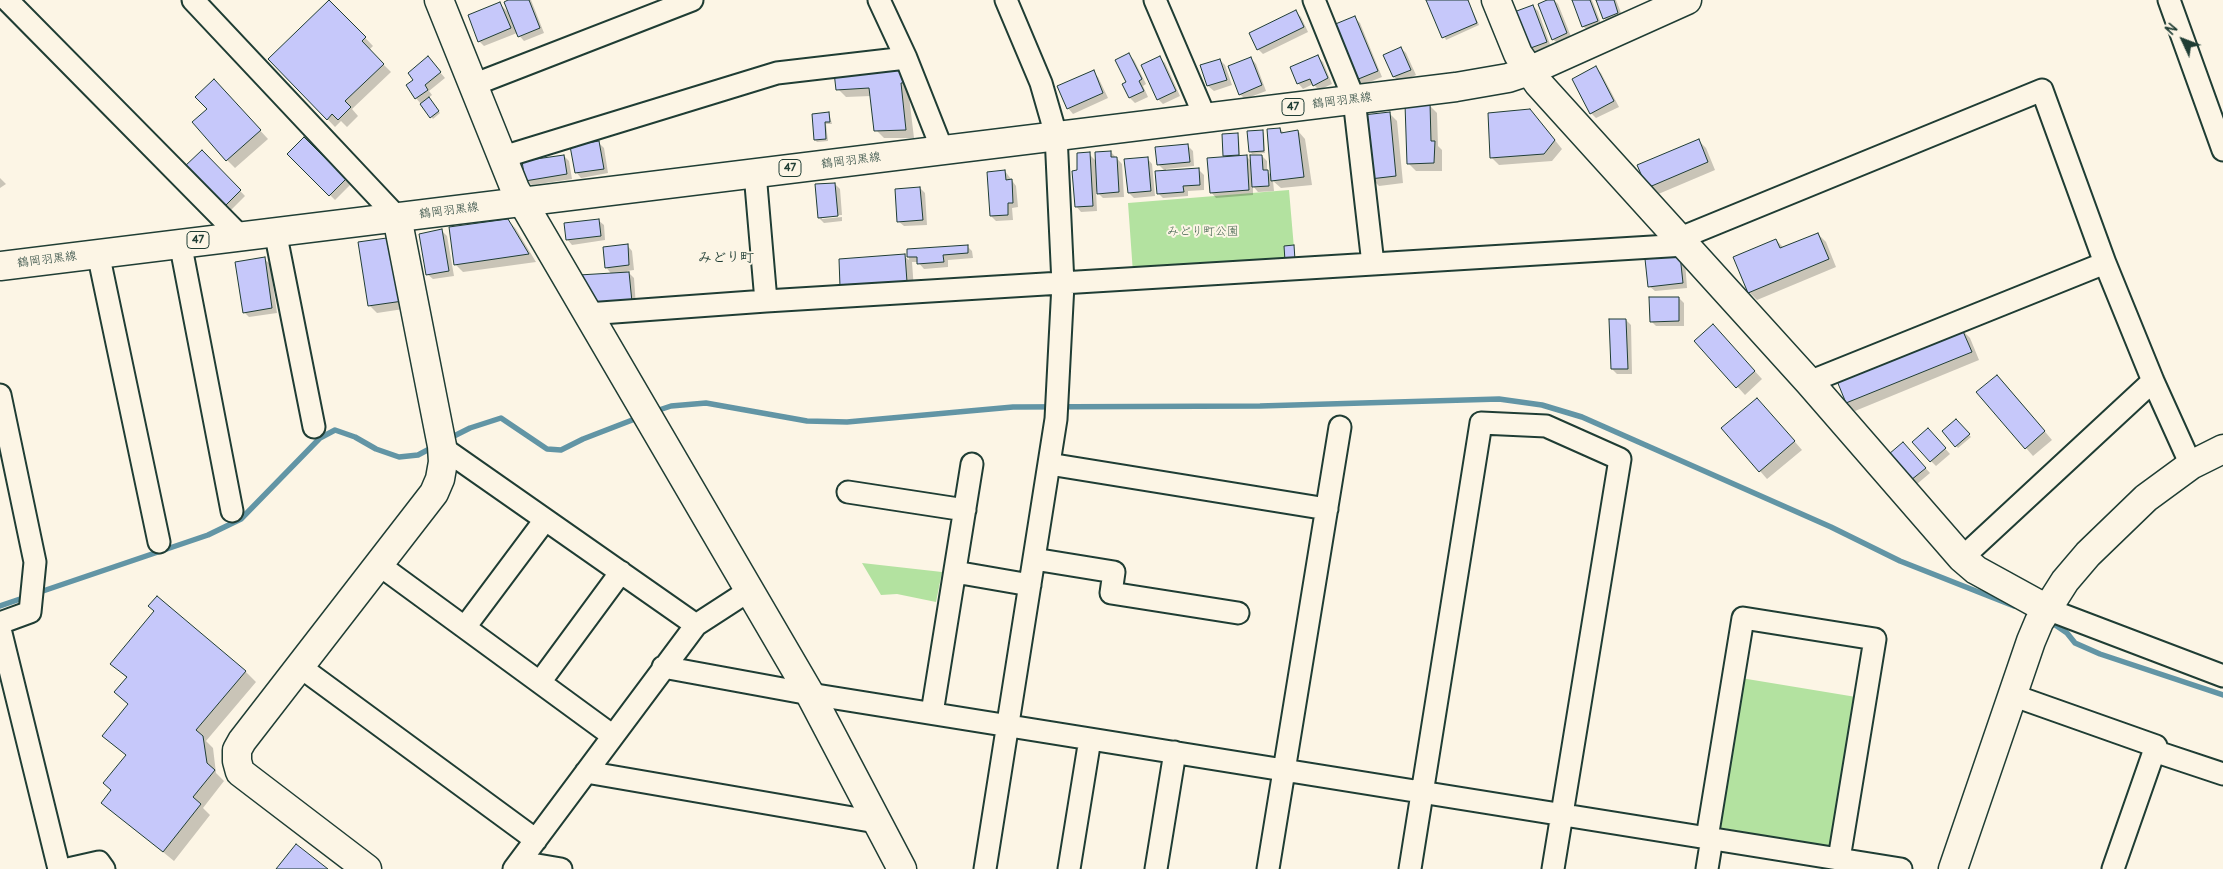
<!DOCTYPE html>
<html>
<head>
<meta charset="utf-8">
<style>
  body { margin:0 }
  #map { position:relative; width:2223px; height:869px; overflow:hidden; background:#fcf5e5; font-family:Pangolin,sans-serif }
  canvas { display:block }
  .north { position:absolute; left:2158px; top:15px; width:50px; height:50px; -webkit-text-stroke:4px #fcf5e5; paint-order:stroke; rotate:313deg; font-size:14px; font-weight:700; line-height:20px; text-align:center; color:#1f3d34 }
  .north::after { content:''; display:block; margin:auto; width:18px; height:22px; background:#1f3d34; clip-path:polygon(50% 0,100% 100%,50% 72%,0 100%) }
</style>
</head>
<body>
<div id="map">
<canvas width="2223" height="869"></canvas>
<div class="north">N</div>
</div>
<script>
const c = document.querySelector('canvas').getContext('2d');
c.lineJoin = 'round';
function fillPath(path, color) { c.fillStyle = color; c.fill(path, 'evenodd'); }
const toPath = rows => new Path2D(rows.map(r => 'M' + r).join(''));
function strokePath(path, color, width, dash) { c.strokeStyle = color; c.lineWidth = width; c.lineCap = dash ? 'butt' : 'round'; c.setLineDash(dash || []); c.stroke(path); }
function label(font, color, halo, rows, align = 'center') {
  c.font = font + ' Pangolin,"Klee One",sans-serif'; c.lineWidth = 4; c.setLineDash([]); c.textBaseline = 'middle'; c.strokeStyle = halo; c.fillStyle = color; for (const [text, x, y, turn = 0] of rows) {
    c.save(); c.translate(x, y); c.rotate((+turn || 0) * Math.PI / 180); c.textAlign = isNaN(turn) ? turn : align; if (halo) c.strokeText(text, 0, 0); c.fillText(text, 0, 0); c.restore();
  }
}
const green = toPath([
  [1289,190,1295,260,1133,273,1128,203],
  [862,563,942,572,936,602,897,594,881,595],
  [1741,678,1856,697,1832,847,1716,827]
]);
const shadow = toPath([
  [511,0,531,0,544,33,524,41,517,33,484,46,479,41,500,4,509,13],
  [1428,0,1468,0,1479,25,1446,40],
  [1550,0,1554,0,1558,4,1572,39,1558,44,1553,39],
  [1575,0,1592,0,1602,26,1588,31,1583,26],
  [1597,0,1616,0,1623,18,1609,23,1604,18],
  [330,1,373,46,369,50,391,72,352,109,358,116,347,127,341,121,335,127,270,59],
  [1533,6,1538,11,1551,47,1534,53,1529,48],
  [1296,12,1301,17,1308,32,1263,54,1258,49],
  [1355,18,1360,23,1382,77,1362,85,1357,80],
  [1401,48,1406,53,1416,75,1400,82,1394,77,1385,55],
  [1129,55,1134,60,1146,84,1143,86,1148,97,1135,103,1130,98,1127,83],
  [1318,57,1323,62,1332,84,1319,90,1313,84,1303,89,1298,83],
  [428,58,445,78,429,91,432,95,428,98,440,113,433,119,416,98],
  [1160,58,1165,63,1180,96,1163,104,1158,99],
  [1251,58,1256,64,1266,91,1245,99,1240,94],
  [1220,60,1225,65,1232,85,1214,91,1208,86,1202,66],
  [1596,68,1601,73,1619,107,1596,118,1591,113],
  [906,71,914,138,884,138,876,130,871,96,846,97,838,89],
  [1093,72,1098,77,1108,98,1073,114,1068,108],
  [222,89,268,139,235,168,227,160,208,109],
  [1429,105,1437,113,1438,146,1442,150,1442,171,1416,171,1408,163],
  [829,113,832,124,826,124,828,141,817,142,815,140],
  [1389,113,1397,121,1403,183,1379,186,1371,178],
  [1538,119,1562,149,1552,161,1499,165,1491,157],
  [1280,129,1284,133,1298,131,1305,139,1312,185,1281,188,1273,181,1274,191,1258,192,1253,186,1253,195,1216,198,1211,192,1227,158,1224,155,1237,134,1239,137,1240,157,1246,156,1252,162,1262,156,1267,161,1267,171,1272,176],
  [1262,131,1264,133,1265,153,1252,154,1250,151],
  [304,139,350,185,335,200,289,154],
  [1699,141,1706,148,1715,170,1656,195,1648,187],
  [599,143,604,148,608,173,581,178,576,172],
  [1188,146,1193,151,1194,166,1166,169,1166,171,1198,169,1204,175,1204,190,1188,191,1188,196,1163,198,1158,193,1165,171,1158,164],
  [202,152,245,196,230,211,186,167],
  [1111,152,1122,164,1124,197,1103,198,1096,191,1097,211,1081,212,1076,206,1079,171,1089,154,1096,161],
  [564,156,569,161,572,179,532,185,526,180],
  [1147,158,1152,164,1155,196,1134,198,1129,193,1126,160],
  [1005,171,1016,186,1018,207,1012,208,1013,220,996,221,991,216],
  [0,178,6,184,0,188],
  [835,184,840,189,842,215,822,216,822,219,842,217,842,221,824,223,819,218],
  [920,188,925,193,927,225,904,226,898,221],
  [508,220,516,229,536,262,463,272,455,264],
  [598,220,604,225,605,240,572,245,567,239],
  [442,231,447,236,454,276,433,279,427,274],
  [1818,234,1826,242,1836,267,1757,300,1749,292,1776,240,1784,248],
  [393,238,410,308,377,313,369,305],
  [627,245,632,251,634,270,627,271,634,278,636,307,606,267],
  [967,246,972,251,973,258,948,260,948,267,924,269,918,262,912,262,914,290,850,294,904,256,909,260,908,250],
  [1680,256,1685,261,1687,288,1655,291,1649,286],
  [264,259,270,264,277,313,249,317,244,312],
  [1679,298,1684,303,1684,326,1656,326,1651,321],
  [1626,320,1631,325,1632,374,1617,374,1612,369],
  [1962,330,1970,338,1979,360,1855,411,1847,403,1838,381],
  [1721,334,1762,379,1745,395,1696,341],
  [2005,384,2052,440,2033,456,2026,448],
  [1765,407,1802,450,1767,479,1760,471],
  [1956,421,1971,437,1958,448,1944,432],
  [1933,435,1950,454,1936,466,1931,461],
  [1908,449,1930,473,1917,484,1891,455],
  [112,664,245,671,256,682,206,741,213,748,216,773,224,781,203,808,210,815,174,861,103,803,112,791,127,756,104,736,129,705,116,692,127,678]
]);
const stream = toPath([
  [653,412,671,406,706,403,807,421,847,422,1013,407,1260,406,1499,399,1542,405,1582,417,1831,527,1900,561,2014,606],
  [448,439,470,428,501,418,547,449,561,450,583,439,640,417],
  [37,593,208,535,241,519,320,438,335,430,355,437,376,449,399,457,418,455,435,446],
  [0,606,26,597],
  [2048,620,2067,633,2075,643,2100,654,2223,695]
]);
const building = toPath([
  [329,0,366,37,362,41,384,64,345,101,351,107,338,120,332,114,327,120,268,59,329,0],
  [508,0,529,0,540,28,518,37,504,2,508,0],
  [1426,0,1468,0,1477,23,1442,38,1426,0],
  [1547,0,1554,0,1567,33,1552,40,1538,4,1547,0],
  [1572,0,1590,0,1598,21,1582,27,1572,0],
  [1596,0,1614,0,1618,13,1603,19,1596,0],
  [500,2,511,28,478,42,468,15,500,2],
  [1533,5,1547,42,1528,49,1514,12,1533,5],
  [1296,10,1304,27,1257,50,1249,33,1296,10],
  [1355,16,1378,71,1356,80,1333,25,1355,16],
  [1401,47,1411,70,1393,77,1383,55,1401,47],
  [1129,53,1142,79,1139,81,1144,91,1129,98,1122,84,1126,82,1115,60,1129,53],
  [1318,55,1328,78,1313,86,1310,79,1297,84,1290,67,1318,55],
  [428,56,441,72,425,85,428,90,415,99,406,85,413,80,408,73,428,56],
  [1160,56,1176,91,1157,100,1141,65,1160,56],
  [1251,57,1262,85,1239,95,1228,66,1251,57],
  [1220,59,1227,80,1207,86,1200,65,1220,59],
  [897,66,911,82,901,83,906,130,874,131,869,88,836,90,834,72,897,66],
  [1596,66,1614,101,1590,114,1572,79,1596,66],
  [1094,70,1103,93,1067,109,1057,86,1094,70],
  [214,79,261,130,226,161,192,122,207,109,195,97,214,79],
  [429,97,439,111,430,118,420,104,429,97],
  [1430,103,1431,141,1435,141,1434,163,1407,164,1405,104,1430,103],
  [1530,109,1555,140,1544,154,1490,158,1488,113,1530,109],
  [829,112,830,122,825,122,826,139,814,140,812,114,829,112],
  [1390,112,1396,176,1370,179,1363,115,1390,112],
  [1280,128,1281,133,1298,130,1304,177,1271,181,1267,129,1280,128],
  [1263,130,1264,151,1249,152,1247,131,1263,130],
  [1238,133,1239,155,1223,156,1222,134,1238,133],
  [304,137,346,179,329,196,287,154,304,137],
  [1699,139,1708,162,1647,188,1637,165,1699,139],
  [599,141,604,169,575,173,570,146,599,141],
  [1188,144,1190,162,1157,165,1155,147,1188,144],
  [202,150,241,190,224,207,184,167,202,150],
  [1111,151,1111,157,1117,157,1119,192,1097,194,1095,152,1111,151],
  [1090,152,1093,206,1075,207,1072,171,1077,170,1077,153,1090,152],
  [564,155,567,174,525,181,522,161,564,155],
  [1247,155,1249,190,1210,193,1207,158,1247,155],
  [1250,155,1262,155,1263,170,1268,170,1269,186,1252,187,1250,155],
  [1148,157,1151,191,1128,193,1124,159,1148,157],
  [1199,168,1200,185,1183,186,1184,192,1157,194,1155,171,1199,168],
  [1005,170,1006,180,1012,179,1013,203,1008,203,1008,215,990,216,987,172,1005,170],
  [835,183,838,216,818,218,815,184,835,183],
  [920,187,923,220,897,222,895,189,920,187],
  [508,219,529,254,454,265,449,227,508,219],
  [599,219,601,236,566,240,564,223,599,219],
  [442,229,449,271,426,275,419,234,442,229],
  [1818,233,1829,259,1748,293,1733,257,1776,239,1780,248,1818,233],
  [394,237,403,301,368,306,358,242,394,237],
  [628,244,629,265,605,268,603,247,628,244],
  [968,245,968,253,943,255,944,262,917,264,917,257,907,257,907,249,968,245],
  [1294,245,1295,260,1285,261,1284,246,1294,245],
  [905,254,907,282,840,287,839,259,905,254],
  [1680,255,1683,283,1648,287,1645,259,1680,255],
  [265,257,272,308,243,313,235,262,265,257],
  [629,272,632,302,596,305,579,275,629,272],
  [1649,297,1679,297,1679,321,1650,322,1649,297],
  [1609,319,1626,319,1628,369,1611,369,1609,319],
  [1713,324,1755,371,1736,388,1694,341,1713,324],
  [1962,329,1972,352,1846,403,1837,381,1962,329],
  [1997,375,2045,431,2025,449,1976,392,1997,375],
  [1757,398,1795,441,1759,472,1721,428,1757,398],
  [1956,419,1970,434,1955,447,1942,431,1956,419],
  [1928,428,1946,448,1930,462,1912,442,1928,428],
  [1903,442,1926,468,1911,480,1889,454,1903,442],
  [157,596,246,671,196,730,203,736,207,763,215,770,193,797,201,804,163,852,101,803,111,790,103,783,126,755,102,736,128,704,114,692,127,677,110,664,154,611,148,606,157,596],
  [296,844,328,869,276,869,296,844]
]);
const street = toPath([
  [7,0,239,235],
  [193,0,397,217],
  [879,0,906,58,942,149],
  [1155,0,1205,117],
  [1314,0,1354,99,1373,264],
  [2169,0,2223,150],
  [473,85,692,0],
  [503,157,777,73,906,58],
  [755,173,766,301],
  [275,231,314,427],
  [1678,239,2042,90,2105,263,2153,381,2191,465],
  [180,242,232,511],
  [98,253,159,542],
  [587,314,766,301,1685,245],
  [1809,382,2105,263],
  [0,395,35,562,30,612,0,623],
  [443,448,696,625],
  [1049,464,1327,509],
  [848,492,965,510],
  [1962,558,2153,381],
  [1034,559,1114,572,1111,593,1238,613],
  [378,564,613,736],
  [955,572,1030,585],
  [2047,609,2223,676],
  [465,627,545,520],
  [0,629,59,869],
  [299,666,536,840],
  [663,667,810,694,1901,869],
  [540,682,621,572],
  [2012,695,2156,746,2113,869],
  [932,713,972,464],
  [2154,751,2223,774],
  [586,772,876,822],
  [1707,838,1743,618,1875,639,1839,859],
  [520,862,561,869],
  [68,869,99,862,104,869],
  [514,869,696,625,750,590],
  [985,869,1056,419,1063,284,1056,135,1041,83,1006,0],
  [1069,869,1090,739],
  [1156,869,1175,752],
  [1268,869,1340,427],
  [1410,869,1481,423,1546,426,1620,459,1553,869],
  [1707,869,1712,838]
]);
const secondary = toPath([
  [439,0,515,189,810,694,902,869],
  [1496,0,1518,54,1538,83,1809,382,1962,558,1976,570,2047,609],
  [367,869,240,772,237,761,237,750,242,741,434,493,440,479,443,462,442,446,397,217],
  [1953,869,2031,641,2039,622,2065,581,2088,554,2146,498,2191,465,2223,449]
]);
const primary = toPath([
  [0,266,1456,87,1508,78,1529,71,1687,0]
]);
const shields = [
  [1293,107,22],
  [790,168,22],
  [198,240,22]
];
const shieldNames = [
  ["47",1293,107],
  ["47",790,168],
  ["47",198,240]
];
const streetNames = [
  ["鶴岡羽黒線",1342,101,-7],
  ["鶴岡羽黒線",851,161,-7],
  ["鶴岡羽黒線",449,211,-7],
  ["鶴岡羽黒線",47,260,-7]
];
const parkNames = [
  ["みどり町公園",1203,232]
];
const neighbourhoodNames = [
  ["みどり町",726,258]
];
fillPath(green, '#b3e2a0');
fillPath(shadow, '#0003');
strokePath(stream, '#6295a5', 5.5);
fillPath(building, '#c6c8fa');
strokePath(building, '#1f3d34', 1);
strokePath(street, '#1f3d34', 25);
strokePath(secondary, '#1f3d34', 31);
strokePath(primary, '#1f3d34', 31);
strokePath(street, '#fcf5e5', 21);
strokePath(secondary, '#fcf5e5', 28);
strokePath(primary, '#fcf5e5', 28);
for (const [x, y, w] of shields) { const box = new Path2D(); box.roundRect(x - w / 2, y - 8.5, w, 17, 4); c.fillStyle = '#fcf5e5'; c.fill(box); strokePath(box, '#1f3d34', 1); }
label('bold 11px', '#1f3d34', null, shieldNames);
label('12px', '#1f3d34', '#fcf5e5', streetNames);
label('12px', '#3d5e4a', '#fcf5e5', parkNames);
label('bold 14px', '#1f3d34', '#fcf5e5', neighbourhoodNames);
</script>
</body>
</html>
